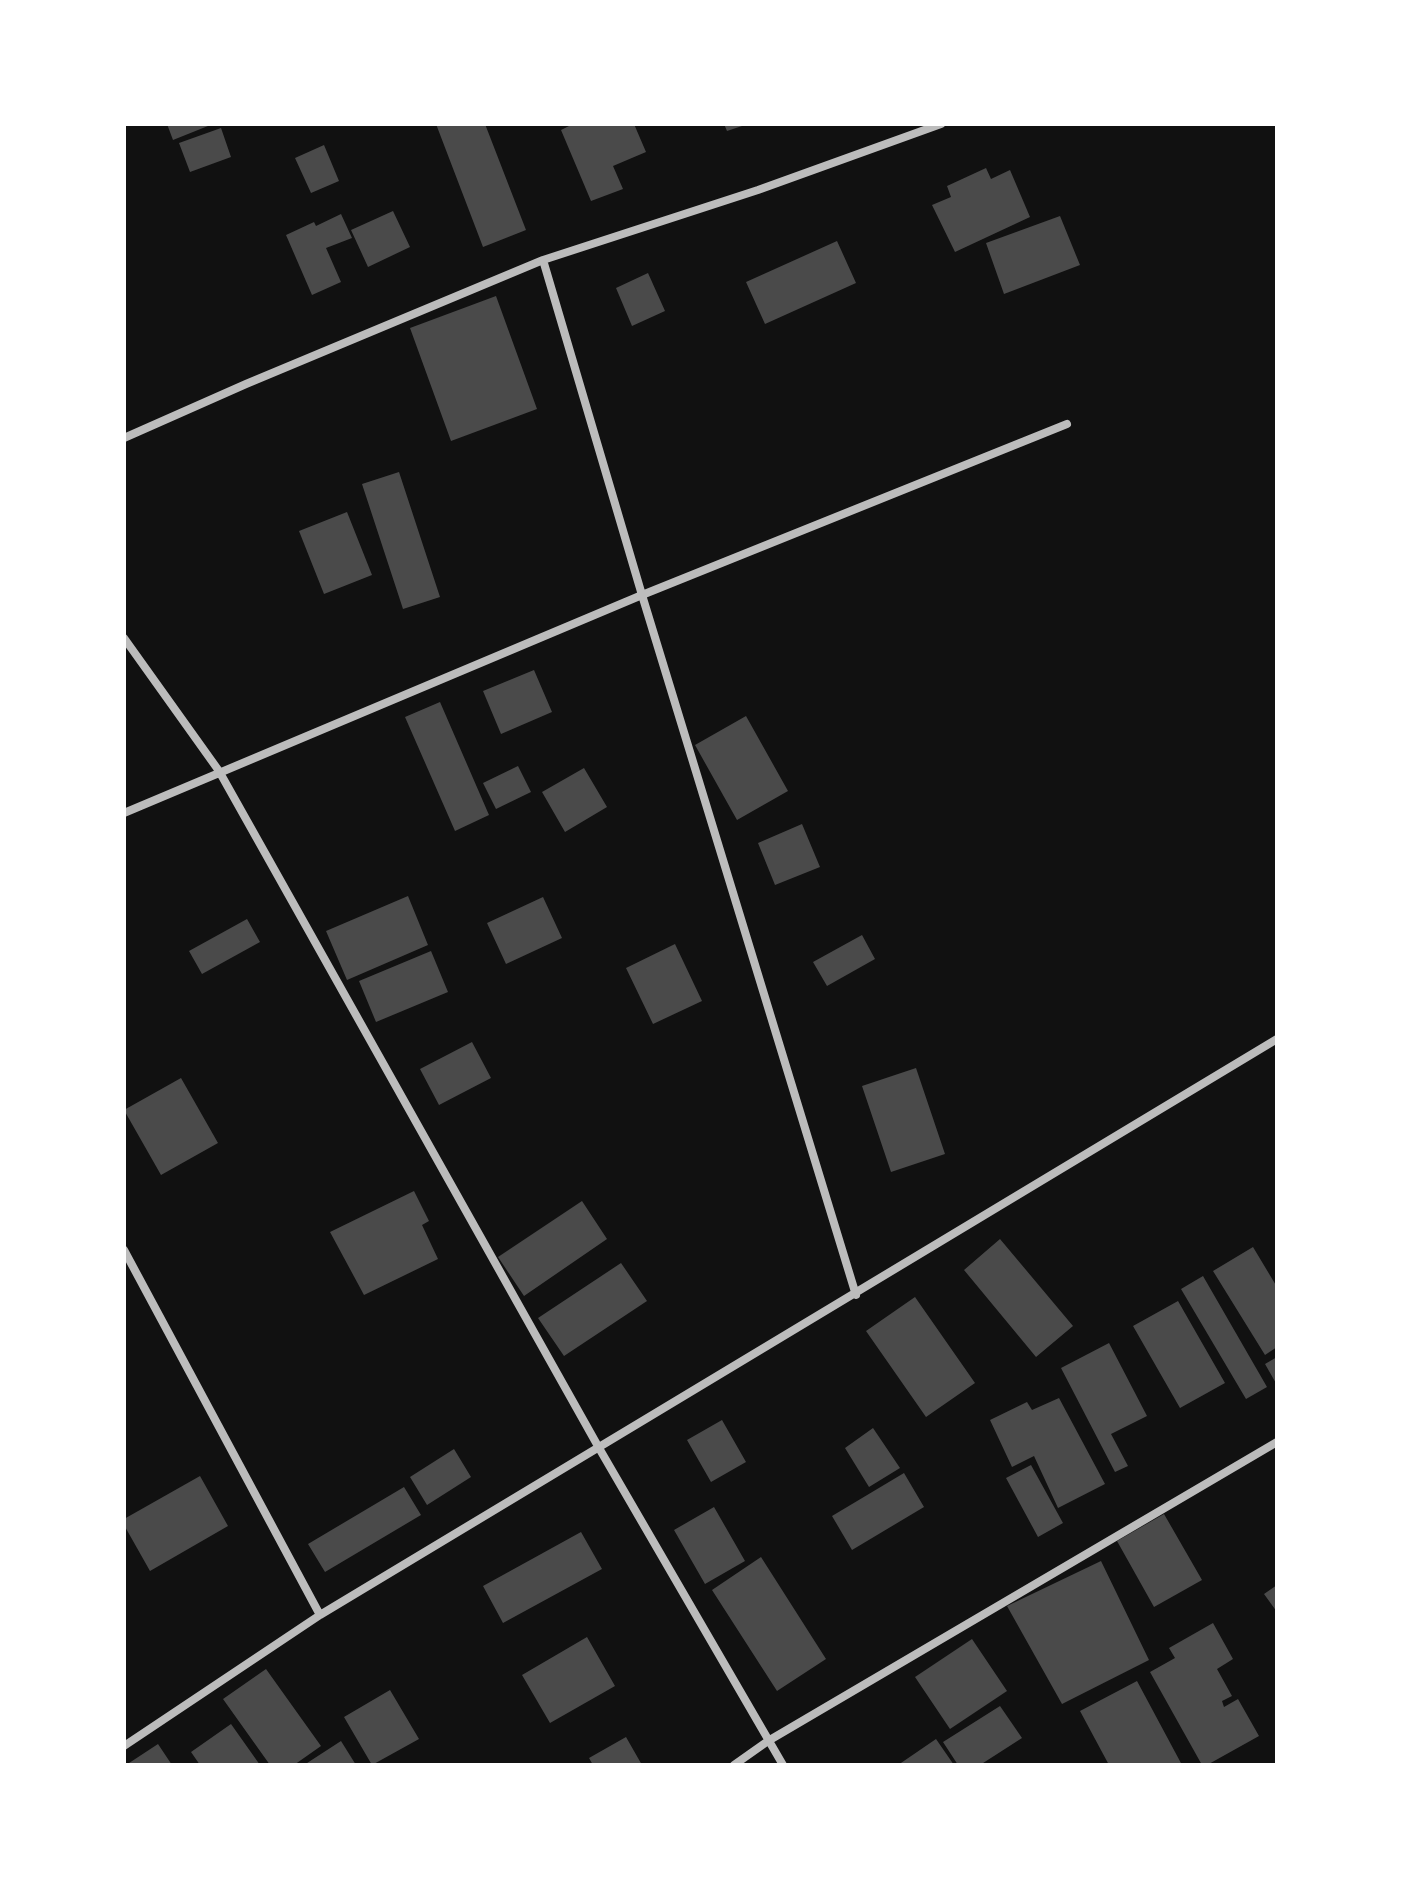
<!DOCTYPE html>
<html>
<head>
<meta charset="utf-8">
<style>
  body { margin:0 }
  #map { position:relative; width:1401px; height:1889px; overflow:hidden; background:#111; font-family:Poppins,sans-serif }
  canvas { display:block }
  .frame { position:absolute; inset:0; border:126px solid #fff; pointer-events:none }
</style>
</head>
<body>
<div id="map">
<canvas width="1401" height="1889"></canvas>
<div class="frame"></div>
</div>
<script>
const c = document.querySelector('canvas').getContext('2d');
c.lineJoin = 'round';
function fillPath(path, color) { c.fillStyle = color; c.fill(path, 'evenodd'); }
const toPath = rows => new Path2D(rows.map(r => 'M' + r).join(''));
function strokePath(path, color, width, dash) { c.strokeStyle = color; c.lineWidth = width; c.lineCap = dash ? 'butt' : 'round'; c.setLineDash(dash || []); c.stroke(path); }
const building = toPath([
  [167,124,213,124,173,140],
  [436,124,485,124,526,230,483,247],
  [573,124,634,124,646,152,613,166,623,189,591,201,561,130],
  [724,124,745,124,745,125,727,131],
  [221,128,231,157,190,172,179,143],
  [324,145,339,181,311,193,295,158],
  [986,168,991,179,1010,170,1030,217,955,252,932,205,951,197,947,186],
  [393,211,410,247,368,267,351,230],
  [341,214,352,238,326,248,341,282,312,295,286,235,314,222,316,226],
  [1060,216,1080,265,1004,294,986,243],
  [837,241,856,283,765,324,746,282],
  [648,273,665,311,632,326,616,288],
  [496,296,537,409,451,441,410,328],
  [399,472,440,597,403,609,362,484],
  [347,512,372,575,324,594,299,531],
  [534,670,552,712,501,734,483,691],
  [440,702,489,815,455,831,405,717],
  [746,716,788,791,737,820,695,745],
  [518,766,531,792,496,809,483,783],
  [584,768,607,807,565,832,542,792],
  [802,824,820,867,775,885,758,843],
  [408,896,428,945,347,980,326,931],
  [543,897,562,938,506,964,487,923],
  [247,919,260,942,202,974,189,951],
  [862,935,875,959,827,986,813,962],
  [675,944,702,1001,653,1024,626,968],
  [431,951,448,992,376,1022,359,981],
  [472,1042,491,1078,439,1105,420,1069],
  [916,1068,945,1154,891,1172,862,1086],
  [181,1078,218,1143,161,1175,124,1110],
  [414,1191,429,1221,422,1225,438,1259,364,1295,330,1232],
  [582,1201,607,1239,524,1296,498,1257],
  [1000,1239,1073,1326,1036,1357,964,1270],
  [1253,1247,1277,1287,1277,1347,1265,1355,1213,1271],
  [621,1263,647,1301,564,1356,538,1318],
  [1203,1276,1267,1387,1246,1399,1181,1289],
  [915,1297,975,1383,926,1417,866,1331],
  [1178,1301,1225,1383,1180,1408,1133,1326],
  [1109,1343,1147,1416,1111,1434,1128,1466,1115,1472,1061,1368],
  [1277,1357,1277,1385,1265,1364],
  [1059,1398,1105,1484,1058,1508,1034,1456,1012,1467,990,1420,1027,1402,1032,1410],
  [722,1420,746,1462,711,1482,687,1440],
  [873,1428,900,1468,869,1487,845,1448],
  [454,1449,471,1477,427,1505,410,1477],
  [1031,1465,1063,1523,1038,1537,1006,1478],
  [904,1473,924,1507,852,1550,832,1516],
  [200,1476,228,1526,150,1571,124,1525,124,1519],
  [404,1487,421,1515,325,1572,308,1544],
  [714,1507,745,1561,705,1584,674,1530],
  [1164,1514,1202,1580,1154,1607,1117,1541],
  [581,1532,602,1569,503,1623,483,1586],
  [761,1557,826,1659,777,1691,712,1590],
  [1101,1561,1149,1660,1062,1704,1007,1606],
  [1277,1585,1277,1612,1264,1594],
  [1213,1623,1233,1659,1217,1669,1232,1696,1222,1701,1224,1707,1238,1699,1259,1736,1207,1765,1202,1765,1150,1672,1175,1658,1169,1648],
  [587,1637,615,1686,550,1723,522,1675],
  [972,1639,1007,1691,950,1729,915,1677],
  [266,1669,321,1746,294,1765,270,1765,223,1699],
  [1137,1681,1182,1765,1109,1765,1080,1711],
  [390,1690,419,1739,372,1765,344,1717],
  [1000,1706,1022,1738,980,1765,958,1765,943,1742],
  [231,1724,260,1765,200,1765,191,1752],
  [626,1737,642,1765,593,1765,589,1758],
  [936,1739,954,1765,898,1765],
  [341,1741,356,1765,304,1765],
  [158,1744,172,1765,126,1765]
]);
const minor = toPath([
  [543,260,642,595,856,1295],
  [124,438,246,384,543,260,758,190,941,124],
  [124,638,219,771,599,1448,783,1765],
  [124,813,642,595,1067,424],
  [124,1250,320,1615],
  [124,1746,320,1615,1277,1039],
  [734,1765,768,1741,1277,1442]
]);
fillPath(building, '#4a4a4a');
strokePath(minor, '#bcbcbc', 8);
</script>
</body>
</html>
